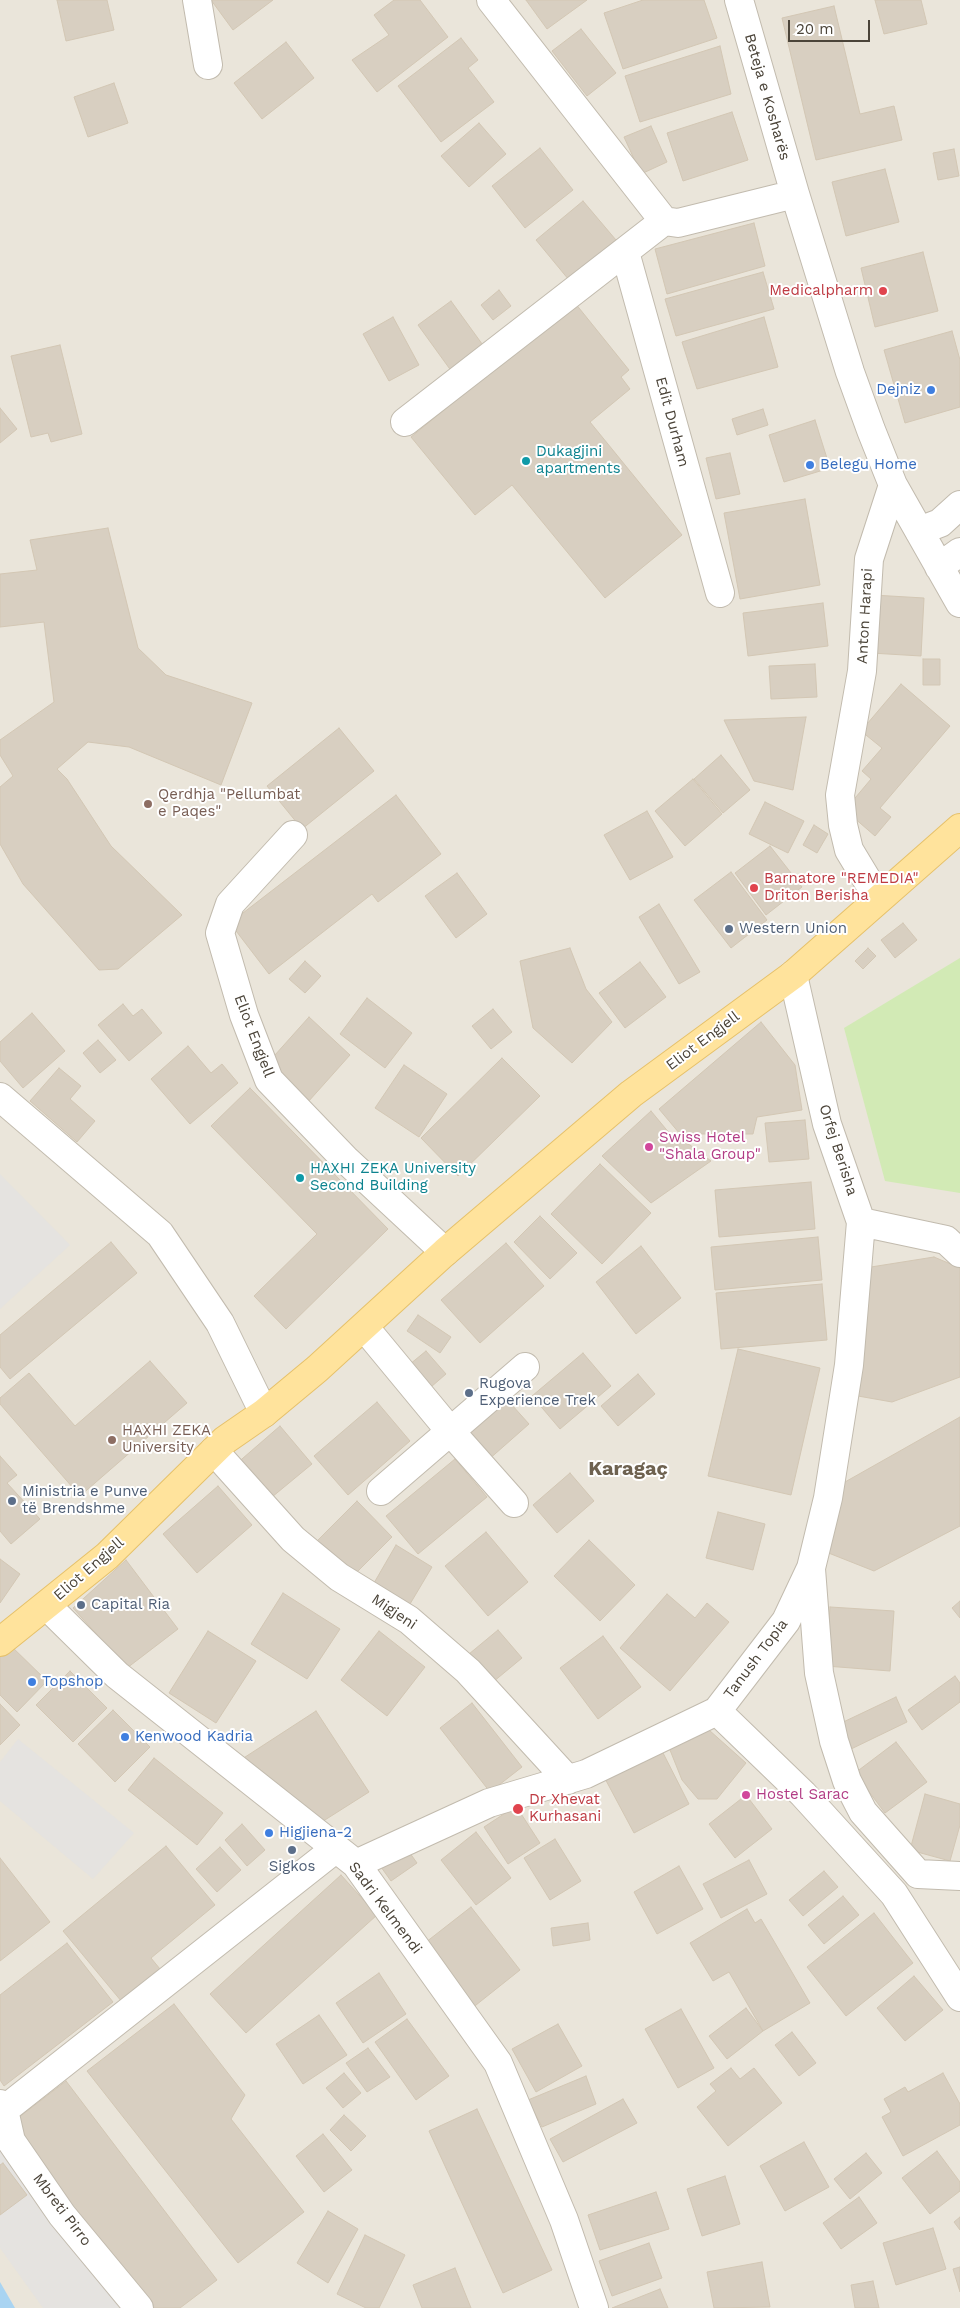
<!DOCTYPE html>
<html>
<head>
<meta charset="utf-8">
<style>
  body { margin:0 }
  #map { position:relative; width:960px; height:2308px; overflow:hidden; background:#f6f3ec; font-family:"Work Sans",sans-serif }
  canvas { display:block }
  .scale { position:absolute; left:788px; top:20px; width:82px; height:22px; box-sizing:border-box; border:2px solid #4b4439; border-top:0; padding-left:6px; font-size:15px; line-height:18px; white-space:nowrap; color:#4b4439; -webkit-text-stroke:4px #fff; paint-order:stroke }
</style>
</head>
<body>
<div id="map">
<canvas width="960" height="2308"></canvas>
<div class="scale">20 m</div>
</div>
<script>
const c = document.querySelector('canvas').getContext('2d');
c.lineJoin = 'round';
function fillPath(path, color) { c.fillStyle = color; c.fill(path, 'evenodd'); }
const toPath = rows => new Path2D(rows.map(r => 'M' + r).join(''));
function strokePath(path, color, width, dash) { c.strokeStyle = color; c.lineWidth = width; c.lineCap = dash ? 'butt' : 'round'; c.setLineDash(dash || []); c.stroke(path); }
function label(font, color, halo, rows, align = 'center') {
  c.font = font + ' "Work Sans",sans-serif'; c.lineWidth = 4; c.setLineDash([]); c.textBaseline = 'middle'; c.strokeStyle = halo; c.fillStyle = color; for (const [text, x, y, turn = 0] of rows) {
    c.save(); c.translate(x, y); c.rotate((+turn || 0) * Math.PI / 180); c.textAlign = isNaN(turn) ? turn : align; if (halo) c.strokeText(text, 0, 0); c.fillText(text, 0, 0); c.restore();
  }
}
const residential = toPath([
  [0,0,960,0,960,2308,0,2308]
]);
const green = toPath([
  [960,958,960,1193,885,1181,844,1028]
]);
const parking = toPath([
  [0,1174,70,1245,0,1309],
  [18,1739,134,1833,93,1879,0,1801,0,1762],
  [0,2143,129,2308,43,2308,0,2248]
]);
const water = toPath([
  [0,2282,15,2308,0,2308]
]);
const building = toPath([
  [57,0,107,0,114,30,66,41,57,0],
  [211,0,273,0,233,30,211,0],
  [394,0,420,0,448,37,377,92,352,60,389,35,374,15,394,0],
  [526,0,587,0,547,29,526,0],
  [643,0,704,0,717,38,623,69,604,13,643,0],
  [875,0,921,0,927,24,884,34,875,0],
  [834,6,860,114,894,106,902,140,816,160,782,18,834,6],
  [581,29,616,73,587,96,552,51,581,29],
  [461,38,478,60,468,68,494,102,441,142,398,86,461,38],
  [286,42,314,78,262,119,234,83,286,42],
  [720,46,731,94,640,122,625,76,720,46],
  [114,83,128,123,88,137,74,97,114,83],
  [732,112,748,160,683,181,667,133,732,112],
  [479,123,506,154,469,187,441,156,479,123],
  [651,126,667,162,641,174,624,137,651,126],
  [540,148,573,190,525,228,492,186,540,148],
  [954,149,959,176,938,180,933,153,954,149],
  [885,169,899,222,846,236,832,182,885,169],
  [583,201,616,240,569,280,536,240,583,201],
  [754,223,765,266,667,294,655,249,754,223],
  [923,252,938,311,875,327,861,268,923,252],
  [763,272,774,309,676,336,665,299,763,272],
  [499,290,511,306,493,320,481,305,499,290],
  [451,301,485,348,452,372,418,325,451,301],
  [575,303,629,370,621,377,630,389,590,422,682,535,605,598,512,485,475,515,411,437,575,303],
  [393,317,419,365,389,381,363,334,393,317],
  [764,317,778,367,697,389,682,342,764,317],
  [952,331,960,360,960,407,905,423,884,350,952,331],
  [60,345,82,434,51,442,48,433,31,437,11,356,60,345],
  [0,408,17,429,0,443,0,408],
  [763,409,768,425,737,435,732,419,763,409],
  [815,420,830,468,784,482,769,435,815,420],
  [730,453,740,494,716,499,706,458,730,453],
  [805,499,820,585,740,599,724,513,805,499],
  [108,528,138,648,166,675,252,703,221,785,129,747,88,742,57,769,67,779,111,846,182,915,118,969,99,970,23,884,0,844,0,787,13,776,0,755,0,740,54,702,44,622,0,627,0,574,37,570,30,540,108,528],
  [873,595,924,598,921,656,871,653,873,595],
  [823,603,828,646,748,656,743,613,823,603],
  [923,659,940,659,940,685,923,685,923,659],
  [815,664,817,697,771,699,769,666,815,664],
  [901,684,950,726,880,808,891,817,875,836,845,810,871,779,862,771,882,748,861,731,901,684],
  [806,717,793,790,754,781,724,720,806,717],
  [339,728,374,771,302,829,267,786,339,728],
  [721,755,750,790,723,813,694,779,721,755],
  [693,779,722,814,685,846,655,811,693,779],
  [396,795,441,854,378,902,372,894,269,974,230,923,396,795],
  [765,802,804,821,788,853,749,834,765,802],
  [647,811,673,857,630,880,604,835,647,811],
  [814,825,828,834,817,853,803,845,814,825],
  [770,846,802,887,766,915,735,873,770,846],
  [731,872,767,920,731,948,694,900,731,872],
  [457,873,487,914,456,938,425,896,457,873],
  [659,904,700,972,679,984,639,917,659,904],
  [903,923,917,940,895,958,881,940,903,923],
  [570,948,586,989,612,1022,572,1063,533,1028,520,961,570,948],
  [868,948,876,956,863,969,855,961,868,948],
  [305,961,321,976,305,993,289,979,305,961],
  [640,962,666,997,625,1028,599,993,640,962],
  [367,998,412,1033,385,1068,340,1034,367,998],
  [123,1004,133,1016,142,1009,162,1033,129,1061,98,1025,123,1004],
  [493,1009,512,1032,491,1049,472,1026,493,1009],
  [32,1013,65,1051,23,1088,0,1061,0,1042,32,1013],
  [309,1017,350,1055,308,1102,266,1065,309,1017],
  [761,1022,795,1065,802,1110,757,1117,753,1134,680,1134,659,1109,761,1022],
  [98,1040,116,1060,100,1073,83,1053,98,1040],
  [188,1046,211,1073,222,1064,238,1083,190,1124,151,1079,188,1046],
  [502,1058,540,1096,458,1176,421,1138,502,1058],
  [404,1065,447,1094,419,1137,375,1108,404,1065],
  [59,1068,81,1086,70,1099,95,1121,77,1142,30,1101,59,1068],
  [250,1088,388,1229,286,1329,254,1296,317,1234,211,1126,250,1088],
  [651,1111,675,1140,690,1145,711,1161,651,1203,602,1156,651,1111],
  [805,1120,809,1159,769,1162,765,1123,805,1120],
  [600,1164,651,1213,602,1264,551,1214,600,1164],
  [811,1182,815,1229,719,1237,715,1190,811,1182],
  [540,1216,577,1253,550,1279,514,1242,540,1216],
  [818,1237,822,1280,715,1290,711,1247,818,1237],
  [111,1242,137,1273,10,1379,0,1367,0,1335,111,1242],
  [506,1243,544,1286,480,1343,441,1300,506,1243],
  [641,1246,681,1298,636,1334,596,1282,641,1246],
  [934,1257,960,1268,960,1377,892,1402,858,1396,871,1267,934,1257],
  [822,1284,827,1340,721,1349,716,1293,822,1284],
  [418,1315,451,1337,440,1353,407,1331,418,1315],
  [738,1349,820,1368,791,1495,708,1476,738,1349],
  [426,1351,446,1374,424,1393,404,1369,426,1351],
  [583,1353,611,1386,560,1429,532,1396,583,1353],
  [150,1361,187,1403,80,1496,0,1404,0,1398,29,1373,75,1426,150,1361],
  [638,1374,655,1394,618,1426,601,1406,638,1374],
  [503,1395,529,1424,487,1461,461,1431,503,1395],
  [377,1402,410,1441,348,1495,314,1456,377,1402],
  [960,1417,960,1526,874,1571,826,1552,845,1482,960,1417],
  [280,1426,312,1464,266,1502,235,1465,280,1426],
  [0,1456,17,1475,7,1483,40,1519,11,1544,0,1531,0,1456],
  [455,1459,487,1497,418,1554,386,1516,455,1459],
  [570,1473,594,1501,557,1533,533,1505,570,1473],
  [218,1486,252,1525,197,1573,163,1534,218,1486],
  [357,1501,392,1537,349,1580,314,1544,357,1501],
  [718,1512,765,1524,753,1570,706,1558,718,1512],
  [486,1532,528,1582,488,1616,445,1566,486,1532],
  [589,1540,635,1585,600,1621,554,1576,589,1540],
  [396,1545,432,1567,410,1604,374,1583,396,1545],
  [0,1559,20,1574,0,1603,0,1559],
  [126,1560,178,1629,127,1668,73,1608,126,1560],
  [283,1593,340,1629,307,1679,251,1644,283,1593],
  [667,1594,695,1618,707,1603,729,1622,670,1691,620,1648,667,1594],
  [960,1601,960,1618,952,1608,960,1601],
  [830,1607,894,1611,890,1671,826,1666,830,1607],
  [498,1630,522,1658,493,1682,469,1654,498,1630],
  [208,1631,256,1661,216,1723,169,1693,208,1631],
  [379,1631,425,1667,387,1716,341,1680,379,1631],
  [603,1636,641,1687,598,1719,560,1668,603,1636],
  [8,1643,47,1681,17,1712,0,1695,0,1652,8,1643],
  [70,1671,107,1708,73,1742,36,1705,70,1671],
  [955,1676,960,1683,960,1702,922,1730,908,1710,955,1676],
  [896,1697,907,1722,849,1750,837,1725,896,1697],
  [472,1703,522,1767,490,1792,440,1728,472,1703],
  [0,1704,20,1725,0,1745,0,1704],
  [113,1710,150,1747,115,1782,78,1744,113,1710],
  [316,1711,369,1792,317,1825,239,1761,316,1711],
  [709,1730,746,1763,717,1799,698,1799,682,1780,670,1750,677,1738,709,1730],
  [896,1742,927,1782,885,1813,855,1773,896,1742],
  [660,1747,689,1804,634,1833,602,1773,660,1747],
  [154,1758,223,1813,197,1845,128,1790,154,1758],
  [925,1794,960,1804,960,1825,950,1861,910,1850,925,1794],
  [746,1795,772,1829,735,1858,709,1824,746,1795],
  [516,1806,540,1843,508,1864,484,1827,516,1806],
  [242,1824,265,1850,247,1866,225,1840,242,1824],
  [476,1832,511,1878,476,1905,441,1860,476,1832],
  [555,1839,581,1881,550,1900,524,1858,555,1839],
  [166,1846,215,1905,151,1958,160,1969,122,2002,63,1931,166,1846],
  [220,1847,241,1870,217,1892,196,1869,220,1847],
  [407,1849,417,1863,391,1881,381,1867,407,1849],
  [0,1858,50,1922,0,1961,0,1858],
  [749,1860,767,1894,721,1918,703,1884,749,1860],
  [679,1866,703,1909,657,1934,634,1892,679,1866],
  [824,1871,838,1887,803,1916,789,1900,824,1871],
  [341,1875,377,1915,246,2033,210,1994,341,1875],
  [843,1896,859,1915,824,1944,808,1925,843,1896],
  [471,1907,520,1970,471,2009,421,1946,471,1907],
  [747,1909,755,1923,761,1919,810,2003,763,2031,729,1972,713,1981,690,1943,747,1909],
  [874,1913,913,1963,846,2016,807,1967,874,1913],
  [588,1923,590,1940,553,1946,551,1928,588,1923],
  [67,1943,113,2002,4,2086,0,2080,0,1995,67,1943],
  [379,1973,406,2014,363,2043,336,2003,379,1973],
  [914,1976,943,2010,905,2041,877,2008,914,1976],
  [174,2004,245,2095,231,2119,304,2212,238,2263,87,2071,174,2004],
  [746,2008,763,2031,727,2059,709,2036,746,2008],
  [681,2009,714,2068,678,2088,645,2029,681,2009],
  [319,2015,347,2055,303,2084,276,2044,319,2015],
  [407,2019,449,2076,416,2100,375,2042,407,2019],
  [558,2024,582,2066,536,2092,512,2049,558,2024],
  [792,2032,816,2063,799,2076,775,2045,792,2032],
  [368,2048,390,2077,367,2092,346,2063,368,2048],
  [731,2068,740,2079,754,2068,782,2103,728,2146,697,2107,716,2091,710,2084,731,2068],
  [344,2073,361,2093,343,2108,326,2088,344,2073],
  [943,2073,960,2104,960,2125,903,2156,882,2117,891,2112,884,2099,905,2087,908,2092,943,2073],
  [586,2076,596,2104,542,2127,528,2100,586,2076],
  [66,2081,217,2280,180,2308,146,2308,29,2147,18,2118,66,2081],
  [623,2099,637,2123,563,2162,550,2139,623,2099],
  [477,2109,552,2270,503,2293,429,2131,477,2109],
  [344,2115,366,2136,351,2151,330,2130,344,2115],
  [323,2134,352,2170,324,2192,296,2156,323,2134],
  [804,2142,829,2187,785,2211,760,2166,804,2142],
  [937,2151,960,2182,960,2191,930,2214,902,2178,937,2151],
  [866,2153,882,2173,850,2199,834,2179,866,2153],
  [3,2163,27,2195,0,2215,0,2165,3,2163],
  [725,2176,740,2224,702,2236,687,2189,725,2176],
  [656,2192,669,2229,600,2250,588,2215,656,2192],
  [859,2197,877,2223,841,2249,823,2223,859,2197],
  [328,2211,358,2229,328,2283,297,2263,328,2211],
  [960,2217,960,2230,954,2222,960,2217],
  [933,2228,946,2269,896,2285,883,2243,933,2228],
  [365,2235,405,2255,379,2308,366,2308,337,2294,365,2235],
  [649,2243,662,2278,612,2296,599,2261,649,2243],
  [762,2262,770,2307,714,2308,707,2272,762,2262],
  [960,2267,960,2292,953,2269,960,2267],
  [455,2268,471,2308,422,2308,413,2285,455,2268],
  [873,2281,879,2308,855,2308,851,2285,873,2281],
  [660,2289,668,2308,612,2308,660,2289]
]);
const minor = toPath([
  [197,0,208,65],
  [491,0,664,221,678,223,795,194],
  [739,0,795,194,850,372,871,430,893,485,960,603],
  [625,252,720,593],
  [405,422,664,221],
  [919,531,940,523,960,505],
  [939,567,960,552],
  [293,835,230,904,220,933,244,1015,269,1080,345,1159,445,1252],
  [878,898,849,850,843,825,840,795,862,671,869,559,893,485],
  [0,1097,160,1234,220,1323,264,1413],
  [861,1222,946,1240,960,1253],
  [365,1328,451,1432,514,1503],
  [214,1451,293,1539,339,1577,409,1620,468,1671,568,1780],
  [381,1491,525,1367],
  [811,1569,819,1673,834,1741,847,1781,863,1812,918,1874],
  [47,1606,117,1675,356,1864,498,2063,564,2220,594,2308],
  [717,1711,803,1794,894,1894,960,1997],
  [356,1864,489,1803,586,1774,717,1711,786,1621,811,1568,828,1498,849,1365,861,1222,827,1124,793,975],
  [918,1874,960,1876],
  [0,2104,4,2110,11,2141,62,2215,139,2308],
  [4,2110,335,1849]
]);
const major = toPath([
  [0,1642,107,1556,225,1440,264,1413,317,1369,445,1252,631,1094,793,975,960,828]
]);
const markers = [
  [883,291,5,"#e0444e"],
  [931,390,5,"#3f7fe0"],
  [526,461,5,"#0f9aa8"],
  [810,465,5,"#3f7fe0"],
  [148,804,5,"#8d6e63"],
  [754,888,5,"#e0444e"],
  [729,929,5,"#5c6f8a"],
  [649,1147,5,"#d1479c"],
  [300,1178,5,"#0f9aa8"],
  [469,1393,5,"#5c6f8a"],
  [112,1440,5,"#8d6e63"],
  [12,1501,5,"#5c6f8a"],
  [81,1605,5,"#5c6f8a"],
  [32,1682,5,"#3f7fe0"],
  [125,1737,5,"#3f7fe0"],
  [746,1795,5,"#d1479c"],
  [518,1809,6,"#e0444e"],
  [269,1833,5,"#3f7fe0"],
  [292,1850,5,"#5c6f8a"]
];
const streetNames = [
  ["Beteja e Kosharës",767,97,74],
  ["Edit Durham",672,422,75],
  ["Anton Harapi",865,616,-87],
  ["Eliot Engjell",254,1036,69],
  ["Eliot Engjell",703,1041,-37],
  ["Orfej Berisha",838,1150,72],
  ["Eliot Engjell",89,1569,-41],
  ["Migjeni",394,1612,34],
  ["Tanush Topia",756,1659,-53],
  ["Sadri Kelmendi",385,1908,53],
  ["Mbreti Pirro",62,2210,53]
];
const healthNames = [
  ["Medicalpharm",873,291,"right"],
  ["Barnatore \"REMEDIA\"",764,879],
  ["Driton Berisha",764,896],
  ["Dr Xhevat",529,1800],
  ["Kurhasani",529,1817]
];
const shopNames = [
  ["Dejniz",921,390,"right"],
  ["Belegu Home",820,465],
  ["Topshop",42,1682],
  ["Kenwood Kadria",135,1737],
  ["Higjiena-2",279,1833]
];
const cultureNames = [
  ["Dukagjini",536,452],
  ["apartments",536,469],
  ["HAXHI ZEKA University",310,1169],
  ["Second Building",310,1186]
];
const educationNames = [
  ["Qerdhja \"Pellumbat",158,795],
  ["e Paqes\"",158,812],
  ["HAXHI ZEKA",122,1431],
  ["University",122,1448]
];
const serviceNames = [
  ["Western Union",739,929],
  ["Rugova",479,1384],
  ["Experience Trek",479,1401],
  ["Ministria e Punve",22,1492],
  ["të Brendshme",22,1509],
  ["Capital Ria",91,1605],
  ["Sigkos",292,1867,"center"]
];
const hotelNames = [
  ["Swiss Hotel",659,1138],
  ["\"Shala Group\"",659,1155],
  ["Hostel Sarac",756,1795]
];
const districtNames = [
  ["Karagaç",628,1469]
];
fillPath(residential, '#eae5da');
fillPath(green, '#d2eab5');
fillPath(parking, '#e5e3e0');
fillPath(water, '#a9d4f2');
fillPath(building, '#d8cfc1');
strokePath(building, '#d3c7b4', 1);
strokePath(minor, '#c2bbae', 30);
strokePath(major, '#e6c16a', 30);
strokePath(minor, '#fff', 28);
strokePath(major, '#ffe39c', 28);
for (const [x, y, r, color] of markers) { const dot = new Path2D(); dot.arc(x, y, r, 0, 2 * Math.PI); c.fillStyle = color; c.fill(dot); strokePath(dot, '#fff', 2); }
label('15px', '#4b4439', '#fff', streetNames);
label('15px', '#be3a42', '#fff', healthNames, 'left');
label('15px', '#366cbe', '#fff', shopNames, 'left');
label('15px', '#0d838f', '#fff', cultureNames, 'left');
label('15px', '#785e54', '#fff', educationNames, 'left');
label('15px', '#4e5e75', '#fff', serviceNames, 'left');
label('15px', '#b23c85', '#fff', hotelNames, 'left');
label('bold 20px', '#6e6250', '#fff', districtNames);
</script>
</body>
</html>
